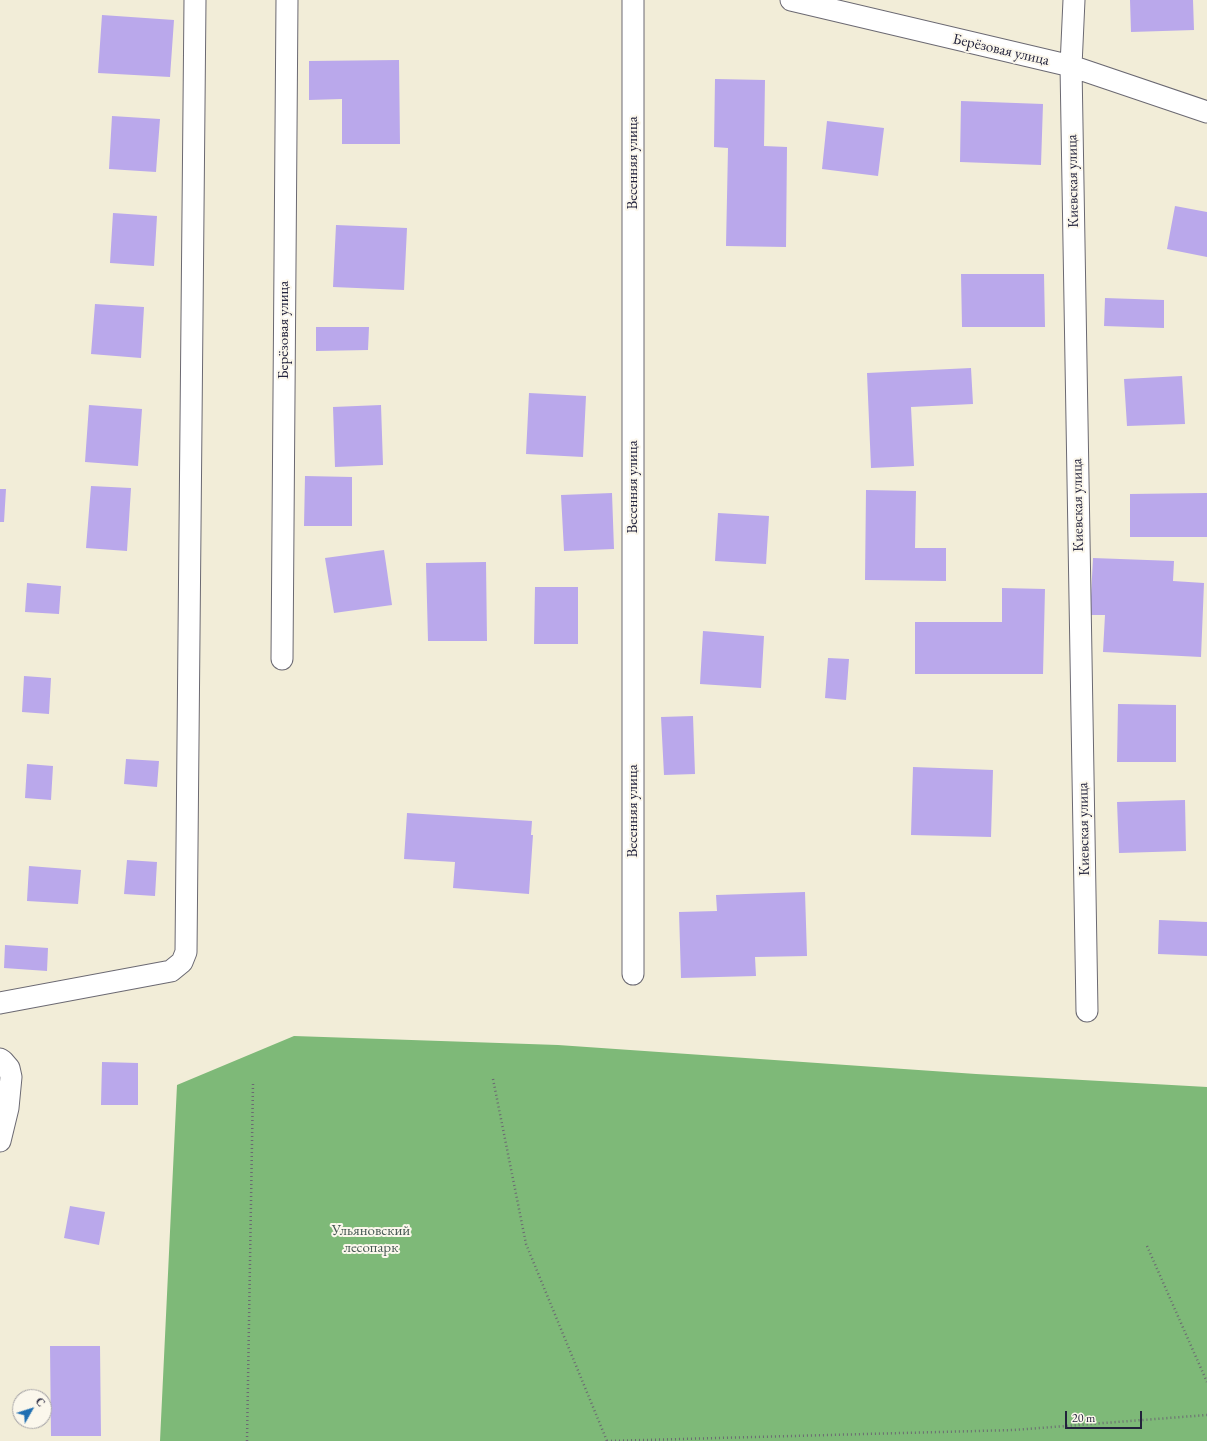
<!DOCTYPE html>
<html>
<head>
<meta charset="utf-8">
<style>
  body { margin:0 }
  #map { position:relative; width:1207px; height:1441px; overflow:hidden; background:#f2edd8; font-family:"EB Garamond",serif }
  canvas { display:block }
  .north { position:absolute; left:12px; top:1389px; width:40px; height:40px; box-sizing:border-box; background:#fbf7ec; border:1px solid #a4a2a5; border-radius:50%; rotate:51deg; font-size:11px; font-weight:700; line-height:16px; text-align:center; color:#22223b }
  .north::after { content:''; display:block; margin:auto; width:14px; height:18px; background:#1f6fb2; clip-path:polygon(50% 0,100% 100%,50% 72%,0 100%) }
  .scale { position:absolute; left:1065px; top:1411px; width:77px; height:18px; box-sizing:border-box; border:2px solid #22223b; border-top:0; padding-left:5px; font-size:12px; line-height:14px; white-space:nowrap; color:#22223b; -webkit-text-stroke:3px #fbf7ec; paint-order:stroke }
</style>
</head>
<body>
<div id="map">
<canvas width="1207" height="1441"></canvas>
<div class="north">С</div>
<div class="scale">20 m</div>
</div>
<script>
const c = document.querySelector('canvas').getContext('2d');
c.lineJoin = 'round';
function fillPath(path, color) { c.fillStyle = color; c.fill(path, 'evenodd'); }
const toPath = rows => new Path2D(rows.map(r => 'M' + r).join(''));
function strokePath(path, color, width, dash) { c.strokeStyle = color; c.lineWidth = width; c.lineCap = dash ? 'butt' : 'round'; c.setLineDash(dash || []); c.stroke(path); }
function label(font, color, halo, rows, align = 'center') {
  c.font = font + ' "EB Garamond",serif'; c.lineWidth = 4; c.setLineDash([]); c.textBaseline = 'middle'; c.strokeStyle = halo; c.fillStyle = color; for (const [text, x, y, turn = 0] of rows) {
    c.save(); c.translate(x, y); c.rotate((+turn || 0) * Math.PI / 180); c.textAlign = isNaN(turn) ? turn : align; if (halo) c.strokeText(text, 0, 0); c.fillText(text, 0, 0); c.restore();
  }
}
const forest = toPath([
  [294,1036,558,1045,976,1074,1207,1087,1207,1441,160,1441,177,1085]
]);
const building = toPath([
  [1130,0,1193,0,1194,30,1131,32],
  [102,15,174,20,170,77,98,73],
  [399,60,400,144,342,144,342,99,309,100,309,61],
  [715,79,765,80,764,146,787,147,786,247,726,246,728,148,714,147],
  [961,101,1043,104,1041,165,960,162],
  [112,116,160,119,156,172,109,169],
  [827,121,884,128,878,176,822,169],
  [1175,206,1207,212,1207,257,1167,249],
  [113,213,157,216,154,266,110,263],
  [336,225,407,228,404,290,333,287],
  [961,274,1044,274,1045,327,962,327],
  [1105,298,1164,300,1164,328,1104,326],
  [95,304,144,307,141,358,91,354],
  [316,327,369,327,368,350,316,351],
  [971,368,973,404,911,407,914,466,871,468,867,373],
  [1182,376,1185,424,1127,426,1124,379],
  [529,393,586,396,583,457,526,454],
  [89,405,142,409,138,466,85,462],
  [381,405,383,465,335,467,333,407],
  [305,476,352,477,352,526,304,526],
  [91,486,131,488,127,551,86,548],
  [0,489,6,489,4,522,0,522],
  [866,490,916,491,915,548,946,548,946,581,865,580],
  [612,493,614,549,564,551,561,495],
  [1207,493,1207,537,1130,537,1130,494],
  [718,513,769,516,766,564,715,561],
  [384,550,392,605,334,613,325,558],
  [1093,558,1174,561,1173,581,1204,583,1201,657,1103,652,1105,615,1090,615],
  [486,562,487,641,428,641,426,563],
  [27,583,61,586,59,614,25,612],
  [535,587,578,587,578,644,534,644],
  [1002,588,1045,589,1043,674,915,674,915,622,1002,622],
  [703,631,764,636,761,688,700,684],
  [828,658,849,659,846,700,825,698],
  [24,676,51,678,49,714,22,712],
  [1118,704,1176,705,1176,762,1117,762],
  [693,716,695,774,664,775,661,717],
  [126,759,159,761,157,787,124,784],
  [27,764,53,766,51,800,25,798],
  [913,767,993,770,991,837,911,835],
  [1185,800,1186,851,1119,853,1117,802],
  [407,813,532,821,531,835,533,835,529,894,453,888,455,862,404,859],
  [127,860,157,862,155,896,124,894],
  [29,866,81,870,78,904,27,901],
  [805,892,807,956,755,957,756,976,681,978,679,912,717,911,716,895],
  [1159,920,1207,922,1207,956,1158,954],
  [5,945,48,948,47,971,4,968],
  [102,1062,138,1063,138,1105,101,1105],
  [70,1206,105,1212,99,1245,64,1238],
  [50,1346,100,1346,101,1436,51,1436]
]);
const path = toPath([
  [493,1079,526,1244,607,1441],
  [1147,1246,1207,1382],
  [247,1441,253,1083],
  [607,1441,1014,1430,1207,1415]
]);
const street = toPath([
  [791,0,1071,66,1207,112],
  [1074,0,1071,66,1087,1011],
  [282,659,287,0],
  [633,974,633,0],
  [0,1003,171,971,182,962,186,952,195,0],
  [0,1059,3,1061,9,1068,11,1077,8,1108,0,1141]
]);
const streetNames = [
  ["Берёзовая улица",1001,50,13],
  ["Весенняя улица",633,163,-90],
  ["Киевская улица",1073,181,-91],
  ["Берёзовая улица",284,330,-90],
  ["Весенняя улица",633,487,-90],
  ["Киевская улица",1078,505,-91],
  ["Весенняя улица",633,811,-90],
  ["Киевская улица",1084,829,-91]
];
const parkNames = [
  ["Ульяновский",371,1231],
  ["лесопарк",371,1248]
];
fillPath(forest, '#7eb978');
fillPath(building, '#baa8eb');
strokePath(street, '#6b6972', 23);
strokePath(path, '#6b6972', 2.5, [1, 3]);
strokePath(street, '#fff', 21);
label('15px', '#22223b', '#fbf7ec', streetNames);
label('15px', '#475954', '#fbf7ec', parkNames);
</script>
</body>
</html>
